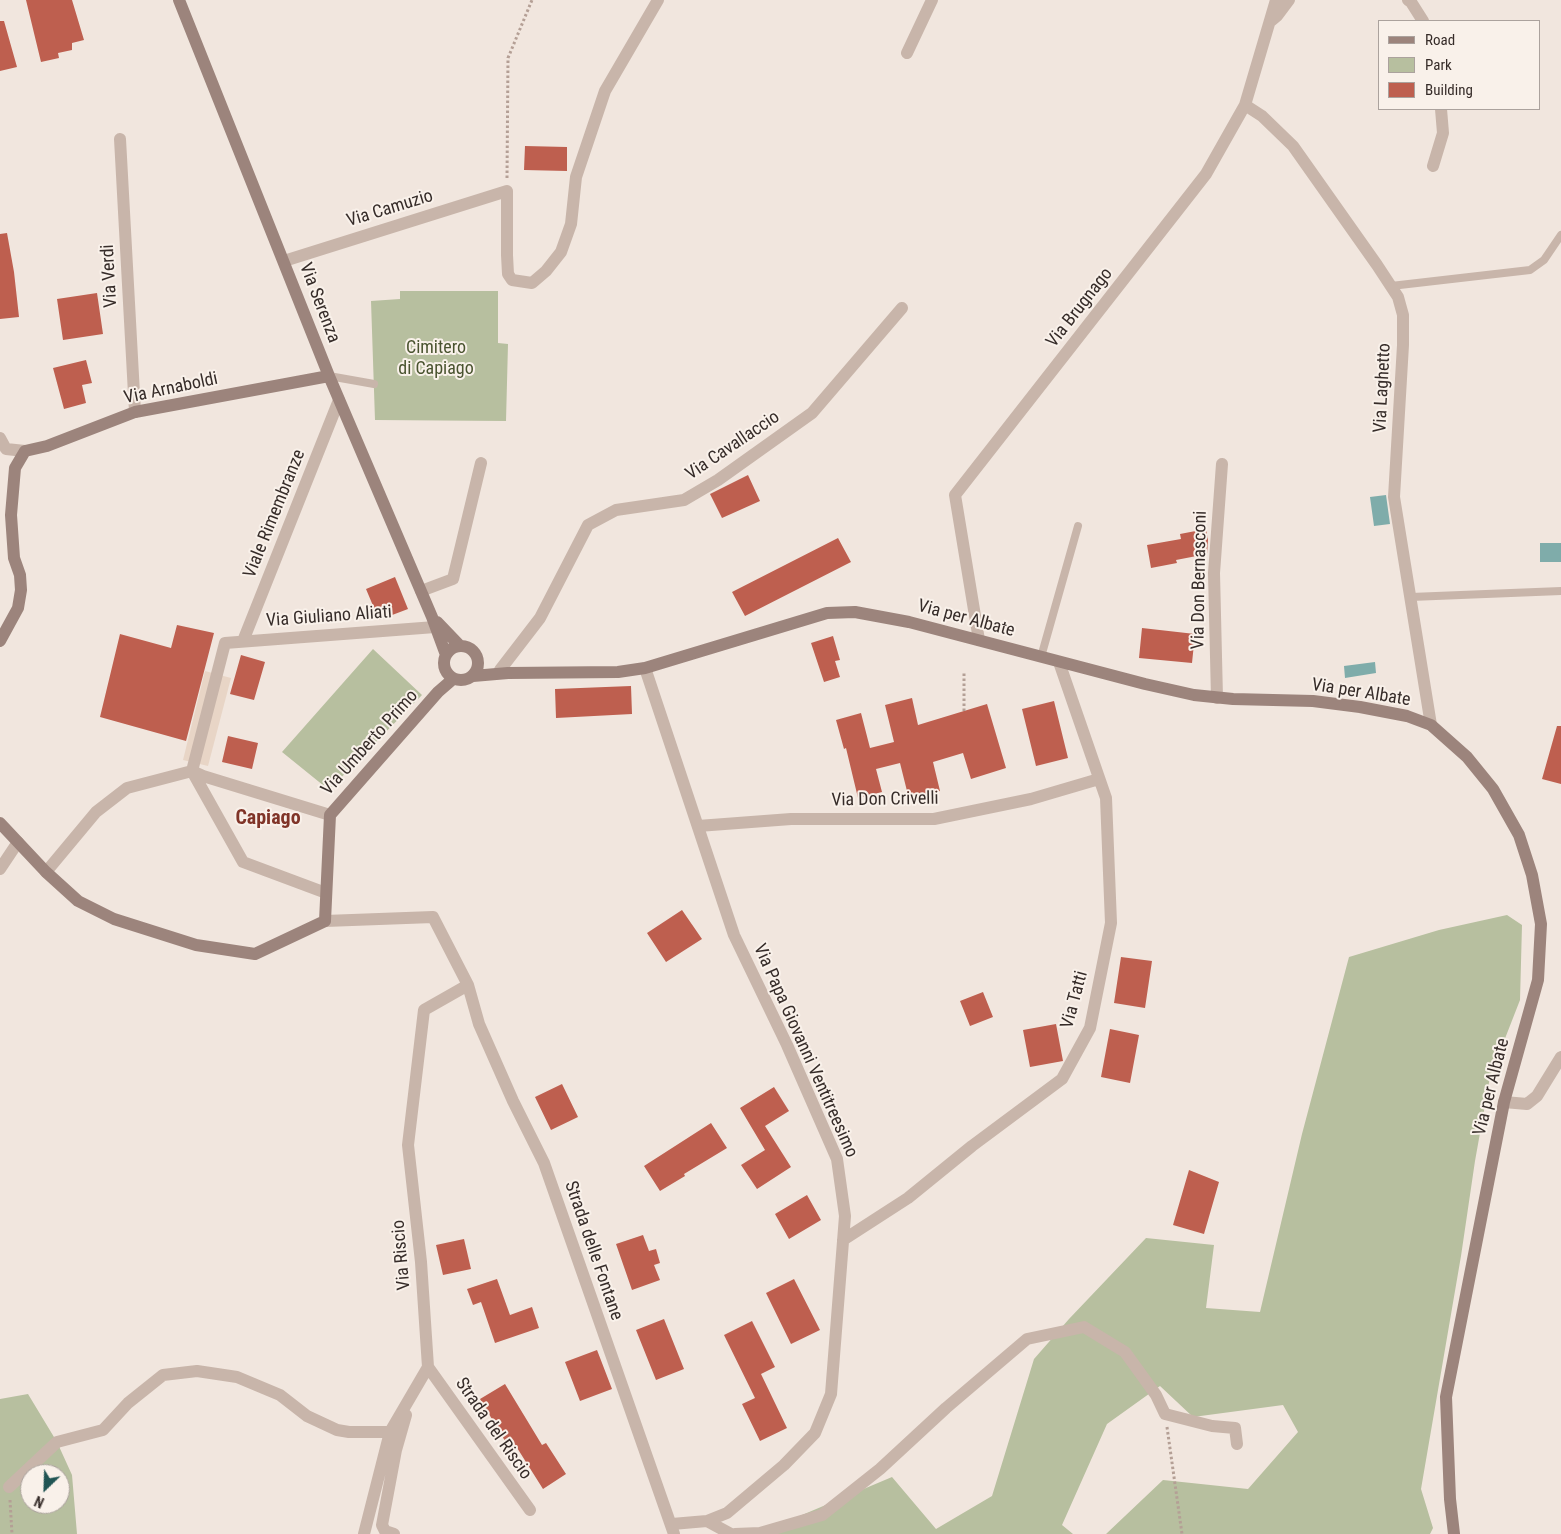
<!DOCTYPE html>
<html>
<head>
<meta charset="utf-8">
<style>
  body { margin:0 }
  #map { position:relative; width:1561px; height:1534px; overflow:hidden; background:#f1e6de; font-family:"Roboto Condensed",sans-serif }
  canvas { display:block }
  .legend { position:absolute; left:1378px; top:20px; width:162px; height:90px; box-sizing:border-box; background:#f9f1ea; border:1px solid #aba29d; margin:0; padding:6px 9px; list-style:none; font-size:15px; color:#362c29 }
  .legend li { display:flex; align-items:center; gap:10px; height:25px }
  .legend b { width:25px; border:1px solid #aba29d }
  .north { position:absolute; left:20px; top:1464px; width:50px; height:50px; box-sizing:border-box; background:#f9f1ea; border:1px solid #aba29d; border-radius:50%; rotate:204deg; font-size:14px; font-weight:700; line-height:20px; text-align:center; color:#362c29 }
  .north::after { content:''; display:block; margin:auto; width:18px; height:22px; background:#215554; clip-path:polygon(50% 0,100% 100%,50% 72%,0 100%) }
</style>
</head>
<body>
<div id="map">
<canvas width="1561" height="1534"></canvas>
<ul class="legend">
<li><b style="height:6px;background:#9c847c"></b>Road</li>
<li><b style="height:14px;background:#b7bf9f"></b>Park</li>
<li><b style="height:14px;background:#be5f4f"></b>Building</li>
</ul>
<div class="north">N</div>
</div>
<script>
const c = document.querySelector('canvas').getContext('2d');
c.lineJoin = 'round';
function fillPath(path, color) { c.fillStyle = color; c.fill(path, 'evenodd'); }
const toPath = rows => new Path2D(rows.map(r => 'M' + r).join(''));
function strokePath(path, color, width, dash) { c.strokeStyle = color; c.lineWidth = width; c.lineCap = dash ? 'butt' : 'round'; c.setLineDash(dash || []); c.stroke(path); }
function label(font, color, halo, rows, align = 'center') {
  c.font = font + ' "Roboto Condensed",sans-serif'; c.lineWidth = 4; c.setLineDash([]); c.textBaseline = 'middle'; c.strokeStyle = halo; c.fillStyle = color; for (const [text, x, y, turn = 0] of rows) {
    c.save(); c.translate(x, y); c.rotate((+turn || 0) * Math.PI / 180); c.textAlign = isNaN(turn) ? turn : align; if (halo) c.strokeText(text, 0, 0); c.fillText(text, 0, 0); c.restore();
  }
}
const green = toPath([
  [400,291,498,291,498,343,508,344,506,421,375,420,371,301,400,299],
  [373,649,422,695,329,790,282,752],
  [1507,915,1522,925,1520,1000,1490,1077,1475,1161,1461,1256,1421,1489,1433,1528,1430,1534,1106,1534,1163,1480,1248,1489,1298,1432,1283,1405,1193,1417,1160,1386,1107,1424,1062,1525,1073,1534,757,1534,892,1477,936,1529,992,1496,1034,1359,1069,1319,1146,1238,1214,1245,1206,1308,1260,1312,1302,1134,1349,957,1439,930],
  [28,1394,57,1442,72,1475,77,1534,0,1534,0,1399],
  [30,1474,60,1474,60,1504,30,1504]
]);
const plaza = toPath([
  [205,671,231,678,208,766,183,760]
]);
const water = toPath([
  [1386,495,1390,524,1374,526,1370,497],
  [1540,543,1561,543,1561,562,1540,562],
  [1375,662,1376,673,1345,678,1344,666]
]);
const building = toPath([
  [26,0,72,0,84,40,72,43,72,50,58,53,59,58,41,62],
  [0,21,4,21,17,67,0,71],
  [525,146,567,147,567,171,524,170],
  [7,233,14,272,19,317,0,319,0,234],
  [97,293,103,334,63,340,57,299],
  [86,360,92,383,82,385,86,403,64,409,53,368],
  [748,475,760,501,722,518,710,494],
  [1206,529,1208,540,1207,554,1176,560,1177,563,1151,568,1147,545,1181,539,1180,534],
  [838,538,851,562,745,616,732,592],
  [395,577,408,609,379,620,366,589],
  [177,625,214,633,186,741,100,717,120,634,171,648],
  [1142,628,1195,634,1192,663,1139,658],
  [833,636,840,660,835,661,840,677,824,682,811,643],
  [241,655,265,662,254,700,230,694],
  [631,686,632,714,556,718,555,689],
  [912,698,918,725,987,704,1006,768,971,779,963,753,933,762,940,791,909,799,900,763,876,769,882,792,858,798,846,748,844,749,836,720,861,713,870,748,894,742,885,705],
  [1054,701,1068,758,1036,766,1022,709],
  [1557,726,1561,726,1561,784,1542,779],
  [228,736,258,743,252,769,222,762],
  [682,910,702,939,666,962,647,933],
  [1121,957,1152,961,1145,1008,1114,1003],
  [983,992,993,1017,970,1026,960,1001],
  [1056,1024,1063,1061,1030,1067,1023,1030],
  [1110,1029,1139,1035,1130,1083,1101,1077],
  [562,1084,578,1117,551,1130,535,1097],
  [774,1087,789,1111,765,1126,791,1167,757,1189,741,1165,765,1150,740,1108],
  [711,1123,727,1148,684,1174,685,1176,660,1191,644,1166],
  [1189,1170,1219,1182,1204,1234,1173,1225],
  [807,1195,821,1220,789,1239,775,1214],
  [643,1235,649,1251,656,1249,660,1263,654,1265,660,1280,632,1290,616,1244],
  [464,1239,471,1269,443,1275,436,1245],
  [497,1279,510,1315,532,1307,539,1328,495,1343,481,1302,473,1305,467,1289],
  [794,1279,820,1330,791,1344,766,1293],
  [664,1319,684,1369,656,1380,636,1330],
  [752,1321,775,1367,761,1374,787,1428,760,1441,742,1404,755,1398,724,1335],
  [597,1350,612,1389,580,1401,565,1362],
  [505,1384,542,1445,546,1443,566,1474,543,1489,514,1443,508,1446,480,1399]
]);
const path = toPath([
  [507,178,508,58,532,0],
  [964,711,964,671],
  [1167,1427,1182,1534],
  [10,1500,12,1534]
]);
const lane = toPath([
  [1391,286,1530,270,1544,260,1561,235],
  [329,376,374,384],
  [1411,597,1561,591],
  [1041,657,1078,526]
]);
const street = toPath([
  [1408,0,1411,2,1423,21],
  [1271,21,1277,16,1289,0],
  [907,53,932,0],
  [1245,105,1262,116,1293,146,1377,265,1398,297,1403,315,1403,345,1394,497,1431,725],
  [120,139,135,412],
  [1433,166,1443,133,1441,109],
  [284,261,507,191,507,255,508,274,512,280,532,283,546,271,561,252,571,224,576,177,605,91,658,0],
  [0,438,6,449,25,451],
  [421,591,453,579,481,463],
  [979,640,955,495,1206,174,1245,105,1276,0],
  [243,641,339,400],
  [645,668,734,935,787,1045,837,1159,845,1216,831,1394,815,1433,784,1465,727,1513,707,1521,672,1524],
  [500,670,540,618,588,525,616,510,684,500,718,480,812,413,902,308],
  [1217,698,1214,573,1222,464],
  [698,826,791,819,934,819,1031,799,1099,779],
  [0,869,18,842],
  [46,872,96,812,127,788,192,771,203,776,330,815],
  [326,893,243,862,192,771,225,643,435,627],
  [325,921,433,917,468,985,479,1024,513,1101,544,1163,674,1534],
  [1504,1102,1527,1104,1537,1096,1561,1057],
  [843,1240,908,1198,972,1146,1062,1079,1090,1028,1111,923,1106,798,1059,662],
  [428,1367,530,1510],
  [9,1487,57,1442,103,1430,128,1403,163,1375,197,1371,237,1377,280,1395,307,1416,337,1430,349,1432,390,1432],
  [707,1521,731,1534],
  [364,1534,390,1432,428,1367,421,1262,408,1145,424,1010,468,985],
  [394,1534,385,1531,382,1525,396,1450,406,1415],
  [735,1534,760,1533,822,1515,880,1469,946,1408,1027,1339,1084,1327,1125,1352,1156,1395,1165,1414,1212,1426,1235,1428,1237,1444]
]);
const secondary = toPath([
  [179,0,329,376,432,617,446,655],
  [437,622,460,646],
  [0,641,18,608,21,590,20,575,14,558,11,515,15,468,25,451,47,446,135,412,329,376],
  '444 663a17 17 0 1 1 34 0a17 17 0 1 1-34 0Z',
  [473,676,508,673,618,672,645,668,827,613,855,612,909,622,1145,684,1194,695,1233,699,1313,701,1360,707,1407,716,1431,725,1467,757,1493,789,1519,835,1532,875,1541,924,1538,980,1504,1102,1446,1397,1450,1499,1454,1534],
  [0,823,46,872,78,901,114,919,196,945,255,954,325,921,330,815,438,692,453,679]
]);
const streetNames = [
  ["Via Camuzio",390,209,-17],
  ["Via Verdi",110,276,-93],
  ["Via Serenza",319,303,69],
  ["Via Brugnago",1080,308,-52],
  ["Via Laghetto",1383,388,-87],
  ["Via Arnaboldi",171,389,-12],
  ["Via Cavallaccio",733,446,-34],
  ["Viale Rimembranze",275,514,-68],
  ["Via Don Bernasconi",1200,580,-89],
  ["Via Giuliano Aliati",329,617,-4],
  ["Via per Albate",966,619,15],
  ["Via per Albate",1361,693,9],
  ["Via Umberto Primo",370,743,-48],
  ["Via Don Crivelli",885,800,-1],
  ["Via Tatti",1075,1000,-75],
  ["Via Papa Giovanni Ventitreesimo",805,1051,66],
  ["Via per Albate",1492,1087,-76],
  ["Strada delle Fontane",593,1251,71],
  ["Via Riscio",402,1255,-95],
  ["Strada del Riscio",493,1429,55]
];
const parkNames = [
  ["Cimitero",436,348],
  ["di Capiago",436,369]
];
const quarterNames = [
  ["Capiago",268,819]
];
fillPath(green, '#b7bf9f');
fillPath(plaza, '#e8d5c6');
fillPath(water, '#7facaa');
fillPath(building, '#be5f4f');
strokePath(path, '#b49f95', 3, [2.5, 2.5]);
strokePath(lane, '#c8b5aa', 8);
strokePath(street, '#c8b5aa', 12);
strokePath(secondary, '#9c847c', 12);
label('18px', '#362c29', '#f9f1ea', streetNames);
label('18px', '#49532f', '#f9f1ea', parkNames);
label('bold 20px', '#803428', '#f9f1ea', quarterNames);
</script>
</body>
</html>
